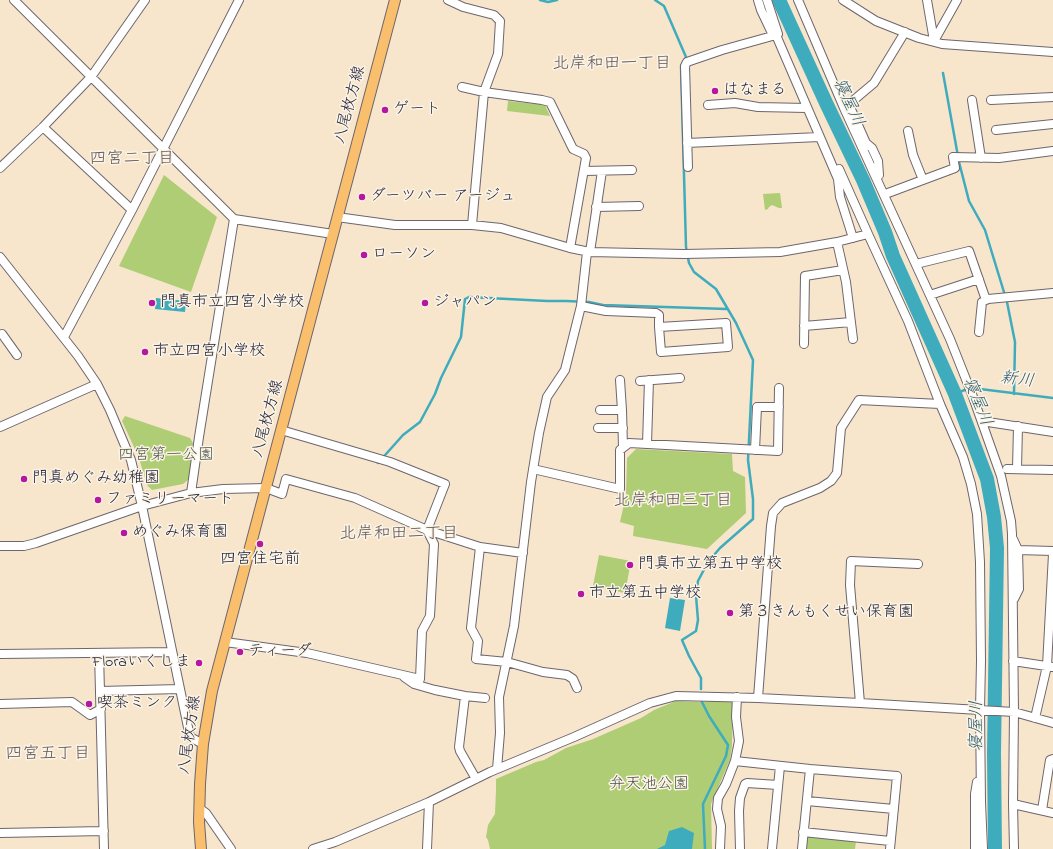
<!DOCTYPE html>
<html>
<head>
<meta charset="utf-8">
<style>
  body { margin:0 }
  canvas { display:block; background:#f7e5cc }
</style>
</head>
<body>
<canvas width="1053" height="849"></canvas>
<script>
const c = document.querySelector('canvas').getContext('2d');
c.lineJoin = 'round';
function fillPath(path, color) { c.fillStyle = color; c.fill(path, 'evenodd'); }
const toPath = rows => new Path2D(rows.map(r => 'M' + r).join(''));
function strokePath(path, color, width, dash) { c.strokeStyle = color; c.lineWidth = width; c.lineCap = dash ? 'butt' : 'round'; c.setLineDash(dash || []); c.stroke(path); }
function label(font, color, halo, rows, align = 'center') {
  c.font = font + ' "Indie Flower","Klee One",sans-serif'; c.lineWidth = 3; c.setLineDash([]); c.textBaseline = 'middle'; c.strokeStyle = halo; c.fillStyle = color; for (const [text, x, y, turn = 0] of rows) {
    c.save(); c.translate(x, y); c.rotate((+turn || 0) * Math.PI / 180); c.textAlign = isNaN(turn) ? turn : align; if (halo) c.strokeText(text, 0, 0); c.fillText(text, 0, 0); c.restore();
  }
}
const green = toPath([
  [508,101,545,105,550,116,507,111],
  [164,175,217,217,191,292,119,266],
  [780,193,782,208,779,208,772,205,769,207,768,209,765,210,763,194],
  [125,416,190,438,193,443,189,479,183,484,152,490,147,485,139,458,122,421],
  [636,449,732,454,733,471,745,477,746,513,707,549,633,536,634,526,620,522,626,495,627,458],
  [599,555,631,561,625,593,593,586],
  [676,701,699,702,715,701,733,702,732,746,730,760,711,804,712,849,490,849,488,840,486,837,488,825,495,814,496,790,496,779,536,762,544,760,566,748,593,739,641,718,654,710],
  [808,837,856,841,855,849,805,849,806,839]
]);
const water = toPath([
  [156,298,186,301,185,312,155,309],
  [670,598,685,600,680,631,665,628],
  [682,827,694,833,692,849,657,849,665,845,669,831]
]);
const stream = toPath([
  [540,0,548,2,557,0],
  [655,0,664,6,686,57,681,66,686,247,689,263,694,272,716,289,736,323,753,360,748,460,753,499,753,519,720,548,708,562,698,581,696,596,698,620,696,631,682,640,689,656,701,678,701,689],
  [943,73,959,162,969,201,985,230,1007,302,1015,342,1014,394],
  [972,388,1053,398],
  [955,394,967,389],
  [378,463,403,435,420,422,435,394,441,378,461,337,465,299,469,297,547,301,566,301,589,302,603,305,727,309],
  [702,702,709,716,728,745,726,756,703,804,705,849]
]);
const river = toPath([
  [779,0,827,105,863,180,885,232,893,256,955,394,987,479,994,517,997,548,994,753,995,849]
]);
const minor = toPath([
  [14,0,234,219,333,234],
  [448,0,463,7,494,15,500,21,498,54,484,92,472,225],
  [758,0,761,10,771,31,776,35],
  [767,0,778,34,776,35,838,179,840,197,853,238],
  [798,0,844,108,950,339,973,397,1001,476,1011,521,1012,534,1014,712,1013,804,1014,849],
  [843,0,876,21,919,38,942,44,1053,52],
  [927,0,934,41],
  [934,41,957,0],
  [462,87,484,92,542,100,550,102,573,149,584,154,586,158,570,248],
  [972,100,981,158],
  [991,100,1053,97],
  [708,105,735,103,758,107,807,108],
  [43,127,132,210],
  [996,130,1053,124],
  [908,131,913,155,923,180],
  [687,143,819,137],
  [688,167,685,66,687,62,722,50,776,35],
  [0,168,43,127,91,77,145,0],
  [839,169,868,234],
  [584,171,632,170],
  [879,175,878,161,872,148,866,143,850,107,855,99,874,83,905,32],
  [888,193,955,168,953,157,999,158,1053,151],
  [596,207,639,206],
  [337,217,395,225,472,225,501,228,570,248,590,252,684,254,780,252,837,242,868,234,908,321,940,404,963,457,971,484,977,514,980,562,981,661,980,710,981,802,983,849],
  [837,242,846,282,853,339],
  [590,252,602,171],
  [0,257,78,356,97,384,110,410,131,460,142,506,36,543,24,546,0,546],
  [916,264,969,251,986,300],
  [930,295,979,279],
  [581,306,606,311,656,313,659,315,659,327,661,352,728,347,726,323,659,327],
  [804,326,851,322],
  [979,332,982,302,988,299,1053,293],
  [2,334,17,355],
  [64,337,132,210,239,0],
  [804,344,805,276,843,270],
  [620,380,622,410,623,447],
  [640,381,680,378],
  [600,410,622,410],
  [988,422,1053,432],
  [0,427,97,384],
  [598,428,623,428],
  [647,444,649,380],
  [755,450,757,407,779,407],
  [533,469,620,489,620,450,629,443,778,451,779,388],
  [1007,469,1053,470],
  [1017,469,1018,426],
  [191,493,199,437,234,219],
  [1013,539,1018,550,1019,589,1014,599],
  [480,547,471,628,478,641,476,659,507,662,543,672,567,675,573,679,577,688],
  [1018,550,1053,551],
  [225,642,307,653,420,679,422,631,430,616,434,544,427,530,445,484,390,462,281,430],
  [99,653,104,849],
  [0,654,172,652],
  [1013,661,1053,667],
  [404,677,414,684,435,690,465,696,485,698],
  [100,691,180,689],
  [465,696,459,747,460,751,476,779],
  [737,697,736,717,739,741,735,761,810,769,897,776,890,849],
  [758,698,771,526,773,513,782,503,820,488,831,481,837,473,841,428,859,400,940,404],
  [860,703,850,585,851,561,918,564],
  [0,704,72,702,90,715,101,709],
  [1035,718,1047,666,1053,554],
  [203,744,190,737,142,506,191,493,223,489,266,488,282,494,286,479,355,498,427,530,480,547,523,553],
  [497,769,500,733,499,697,514,626,531,482,539,433,547,397,565,370,581,306,587,252],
  [807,801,894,809],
  [1013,804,1053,813],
  [199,808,206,813,231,849],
  [1042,810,1050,760,1053,759],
  [803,832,890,841],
  [0,833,104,831],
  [313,849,335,842,429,802,490,772,574,737,650,703,676,696,758,698,860,703,1014,712,1053,723],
  [427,849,429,802],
  [720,849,721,826,717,809,718,798,726,784,735,761],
  [740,849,739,811,740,798,745,784,747,783,778,785],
  [772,849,780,766],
  [802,849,810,769],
  [975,849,975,794,977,782]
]);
const major = toPath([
  [201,849,199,822,200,784,203,744,212,691,395,0]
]);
const markers = [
  [715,91,4,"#b5179e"],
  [385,110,4,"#b5179e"],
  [362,197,4,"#b5179e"],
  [364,255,4,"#b5179e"],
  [152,303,4,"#b5179e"],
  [425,303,4,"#b5179e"],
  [145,352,4,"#b5179e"],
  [24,479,4,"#b5179e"],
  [98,500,4,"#b5179e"],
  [124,533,4,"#b5179e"],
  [260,544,4,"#b5179e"],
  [630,565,4,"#b5179e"],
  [581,594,4,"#b5179e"],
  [730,613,4,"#b5179e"],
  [240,652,4,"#b5179e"],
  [199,663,4,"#b5179e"],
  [89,704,4,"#b5179e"]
];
const poiNames = [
  ["はなまる",723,91],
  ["ゲート",393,110],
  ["ダーツバー アージュ",370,197],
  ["ローソン",372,255],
  ["門真市立四宮小学校",160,303],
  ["ジャパン",433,303],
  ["市立四宮小学校",153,352],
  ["門真めぐみ幼稚園",32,479],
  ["ファミリーマート",106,500],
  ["めぐみ保育園",132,533],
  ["四宮住宅前",260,560,"center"],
  ["門真市立第五中学校",638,565],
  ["市立第五中学校",589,594],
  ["第３きんもくせい保育園",738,613],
  ["ティーダ",248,652],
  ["Floraいくしま",191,663,"right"],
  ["喫茶ミンク",97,704]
];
const streetNames = [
  ["八尾枚方線",351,105,-75],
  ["八尾枚方線",269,419,-75],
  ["八尾枚方線",191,735,-82]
];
const parkNames = [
  ["四宮第一公園",166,456],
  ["弁天池公園",649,785]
];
const neighbourhoodNames = [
  ["北岸和田一丁目",612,65],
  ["四宮二丁目",132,160],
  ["北岸和田三丁目",673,502],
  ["北岸和田二丁目",399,535],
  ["四宮五丁目",48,755]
];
const waterNames = [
  ["寝屋川",847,103,65],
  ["新川",1017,381,7],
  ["寝屋川",976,402,68],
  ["寝屋川",978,726,-90]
];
fillPath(green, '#afcd75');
fillPath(water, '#3facbe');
strokePath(stream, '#3facbe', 2.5);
strokePath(river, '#3facbe', 14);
strokePath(minor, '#6d666e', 10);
strokePath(major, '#6d666e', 12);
strokePath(minor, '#fff', 8);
strokePath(major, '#f9bf6d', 10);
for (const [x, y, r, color] of markers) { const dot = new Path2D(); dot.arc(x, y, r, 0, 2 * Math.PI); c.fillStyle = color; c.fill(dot); strokePath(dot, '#fcf5e5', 1.5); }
label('16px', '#22223b', '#fcf5e5', poiNames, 'left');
label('16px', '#22223b', '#fcf5e5', streetNames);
label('16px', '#4c554c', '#fcf5e5', parkNames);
label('17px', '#62555a', '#fcf5e5', neighbourhoodNames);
label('italic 17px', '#2e596f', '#fcf5e5', waterNames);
</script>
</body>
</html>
